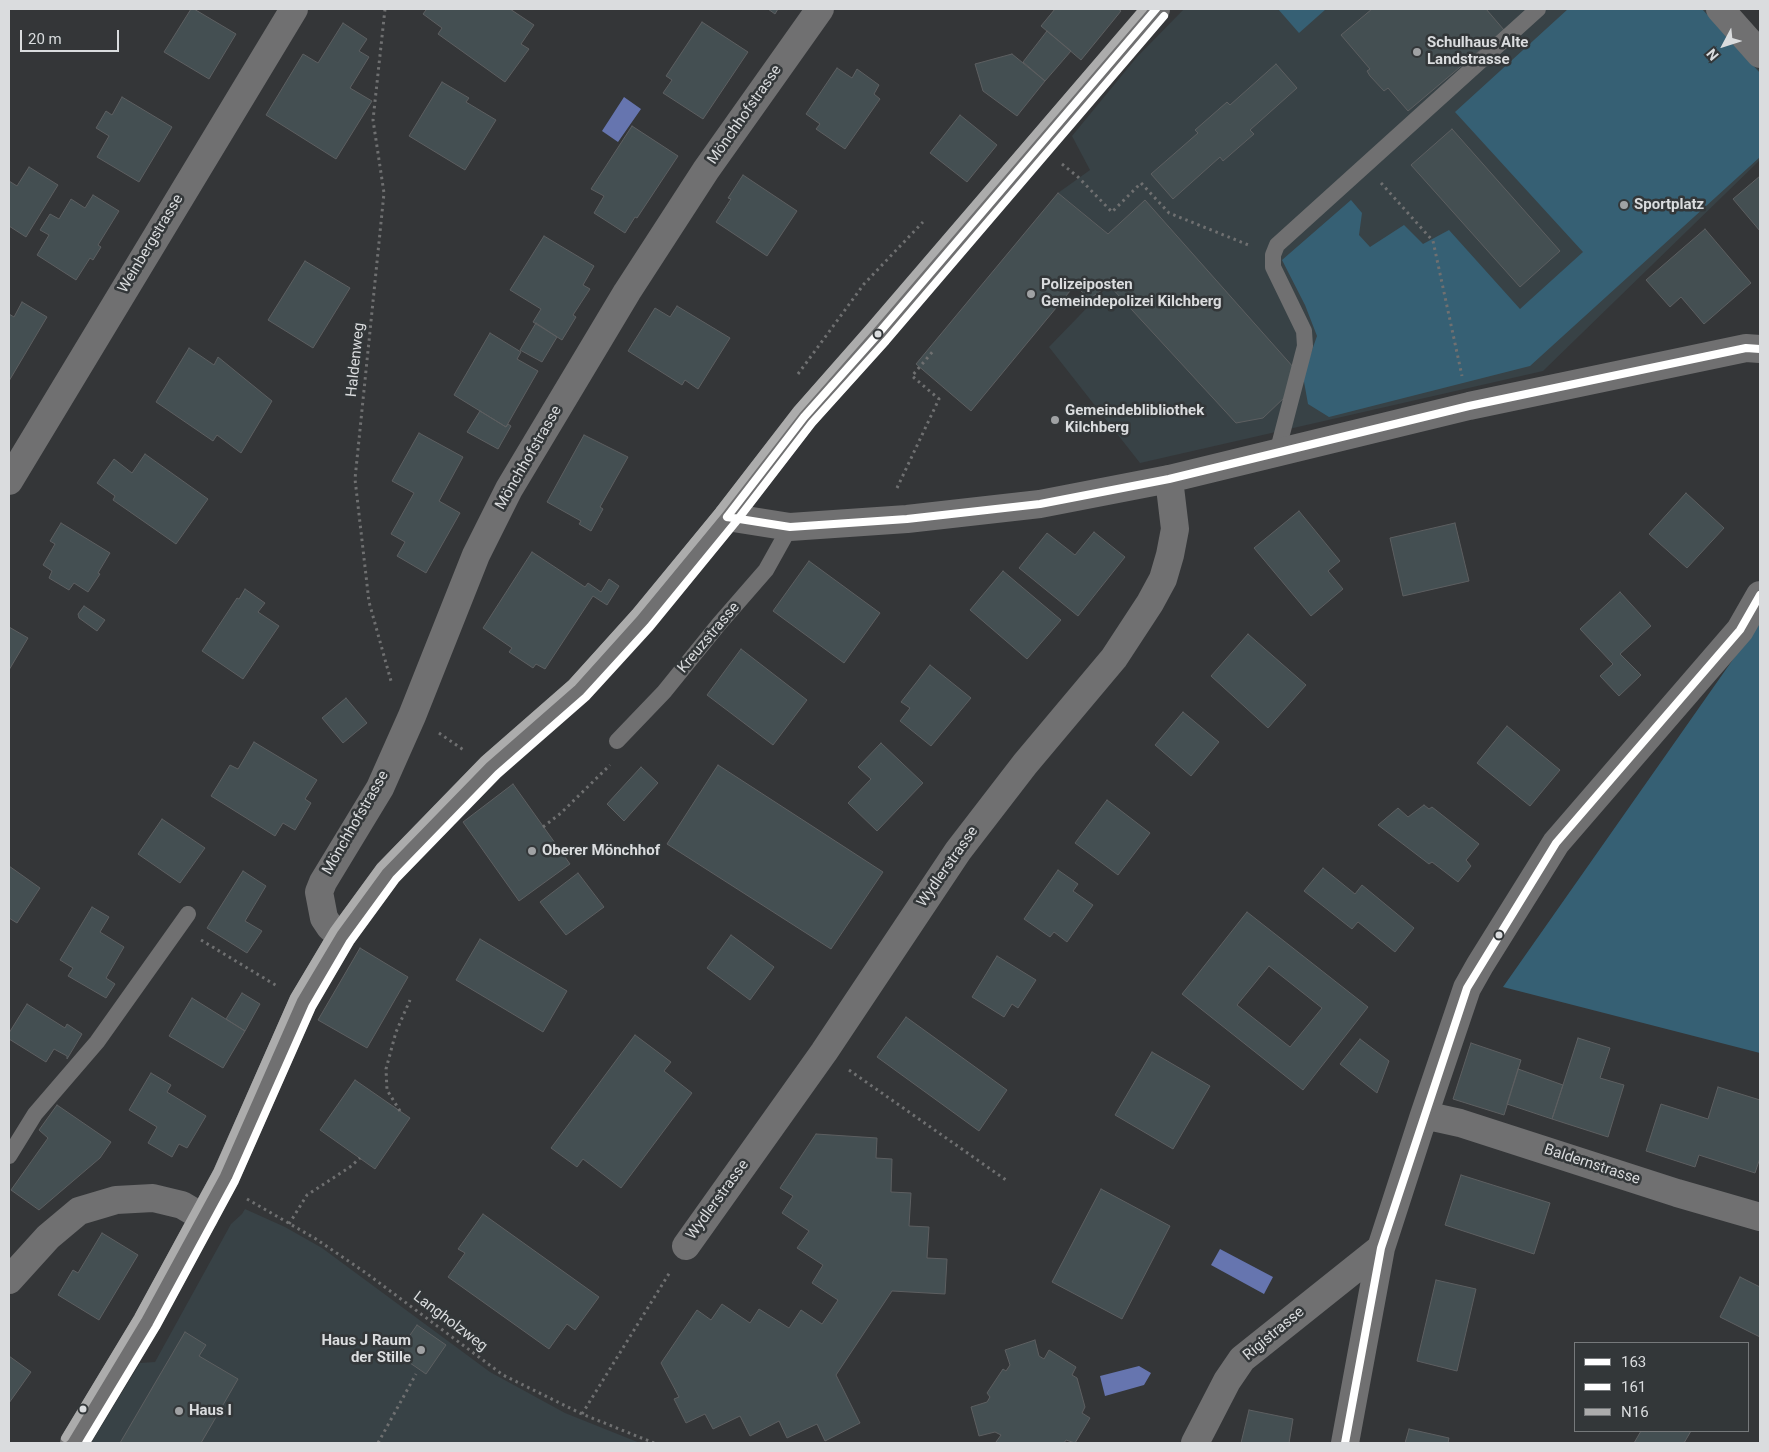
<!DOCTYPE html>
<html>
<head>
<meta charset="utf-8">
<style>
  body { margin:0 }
  #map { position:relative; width:1769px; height:1452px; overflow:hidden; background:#343638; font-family:Roboto,sans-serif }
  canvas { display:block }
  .frame { position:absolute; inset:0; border:10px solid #dadcde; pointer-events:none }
  .legend { position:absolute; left:1574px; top:1342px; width:175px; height:90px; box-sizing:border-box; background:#333739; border:1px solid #76797b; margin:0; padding:6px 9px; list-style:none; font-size:15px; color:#dadcde }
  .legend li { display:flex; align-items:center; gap:10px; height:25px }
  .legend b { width:25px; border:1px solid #76797b }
  .north { position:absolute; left:1699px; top:20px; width:50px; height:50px; -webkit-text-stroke:4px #333739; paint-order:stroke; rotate:230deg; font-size:14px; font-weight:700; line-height:20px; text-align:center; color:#dadcde }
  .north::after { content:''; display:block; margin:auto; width:18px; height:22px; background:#dadcde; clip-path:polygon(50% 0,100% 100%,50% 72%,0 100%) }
  .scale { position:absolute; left:20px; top:30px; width:99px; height:22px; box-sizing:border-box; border:2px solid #dadcde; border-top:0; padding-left:6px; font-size:15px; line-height:18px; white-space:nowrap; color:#dadcde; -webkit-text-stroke:4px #333739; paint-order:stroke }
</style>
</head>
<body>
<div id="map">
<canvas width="1769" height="1452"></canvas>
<div class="frame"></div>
<ul class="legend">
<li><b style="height:6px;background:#fff"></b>163</li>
<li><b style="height:6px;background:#fff"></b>161</li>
<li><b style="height:6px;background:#acacac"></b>N16</li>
</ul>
<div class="north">N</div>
<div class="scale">20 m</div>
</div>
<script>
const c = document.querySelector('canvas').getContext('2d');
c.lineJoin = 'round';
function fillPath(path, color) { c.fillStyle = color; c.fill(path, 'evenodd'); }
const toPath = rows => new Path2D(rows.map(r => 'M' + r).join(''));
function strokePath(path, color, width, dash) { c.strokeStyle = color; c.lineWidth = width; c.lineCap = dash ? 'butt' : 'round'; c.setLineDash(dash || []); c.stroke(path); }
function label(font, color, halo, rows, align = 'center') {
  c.font = font + ' Roboto,sans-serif'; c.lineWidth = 5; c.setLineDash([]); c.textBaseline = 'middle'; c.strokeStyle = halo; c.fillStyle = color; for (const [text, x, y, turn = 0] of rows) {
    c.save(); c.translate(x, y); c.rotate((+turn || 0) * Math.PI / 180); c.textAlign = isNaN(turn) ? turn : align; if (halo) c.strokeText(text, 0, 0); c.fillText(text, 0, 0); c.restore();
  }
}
const built = toPath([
  [1184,9,1707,9,1760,71,1760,160,1543,371,1140,463,1049,347,1109,285,1108,234,1058,193,1090,170,1072,136,1137,57],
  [245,1209,285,1227,322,1248,490,1372,565,1413,640,1443,91,1443,140,1363,155,1362,231,1224,242,1214]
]);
const green = toPath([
  [1278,9,1326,9,1299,33],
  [1568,9,1702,9,1760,73,1760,157,1530,366,1329,417,1308,404,1303,376,1317,336,1305,305,1282,260,1351,200,1362,213,1359,235,1370,247,1404,225,1423,244,1449,230,1520,309,1583,252,1455,112],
  [1760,616,1760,1053,1503,987,1748,638]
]);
const water = toPath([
  [624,97,641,109,618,142,602,131],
  [1220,1249,1273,1277,1264,1294,1211,1265],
  [1139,1366,1151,1373,1144,1385,1105,1396,1100,1376]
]);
const building = toPath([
  [191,9,194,9,236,34,209,79,164,52,191,9],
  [425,9,510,9,534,25,521,44,529,49,505,82,438,34,442,28,423,14,426,10,425,9],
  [768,9,778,9,775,14,768,9],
  [1055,9,1118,9,1121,11,1081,60,1041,26,1055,9],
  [1372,9,1486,9,1504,30,1408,111,1388,88,1384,91,1370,76,1367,71,1370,69,1341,35,1372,9],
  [702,22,748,52,703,119,663,93,672,80,666,76,702,22],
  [343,23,367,39,359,51,369,57,350,88,372,101,336,159,266,115,303,54,318,63,343,23],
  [1047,31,1071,51,1045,81,1023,62,1047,31],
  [1012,54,1045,81,1017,116,983,91,975,64,1012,54],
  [1276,64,1297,88,1250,130,1254,134,1223,161,1220,157,1173,199,1151,174,1198,133,1195,130,1227,102,1230,105,1276,64],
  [837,68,852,78,857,69,879,85,874,94,880,99,845,149,816,129,820,124,806,114,837,68],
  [442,82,469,98,466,102,496,120,465,170,409,136,442,82],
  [122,97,172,127,139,182,97,157,109,136,96,128,106,111,112,115,122,97],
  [960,115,997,145,967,182,930,153,960,115],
  [632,126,678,156,637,218,635,217,625,233,594,213,604,196,591,189,632,126],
  [1452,129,1560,251,1520,287,1411,165,1452,129],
  [29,167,58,185,26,237,9,226,9,181,17,186,29,167],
  [743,175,797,211,767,256,716,222,731,199,728,198,743,175],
  [1760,176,1760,231,1733,199,1760,176],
  [1058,193,1108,234,1145,200,1294,368,1286,396,1263,418,1236,423,1109,285,1089,299,1075,285,971,411,916,364,1058,193],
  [93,195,119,211,98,245,101,247,93,260,90,258,76,280,37,255,49,235,40,230,50,214,59,219,71,199,85,208,93,195],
  [1705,229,1751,283,1704,324,1681,297,1670,307,1646,280,1705,229],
  [544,236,594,266,583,285,590,289,573,315,576,317,562,340,533,322,541,309,510,290,544,236],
  [305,261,350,288,313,348,268,320,305,261],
  [22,302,47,317,9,381,9,314,14,317,22,302],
  [677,306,730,338,698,389,685,380,682,385,628,351,655,308,670,317,677,306],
  [536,323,557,337,542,362,520,350,536,323],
  [490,333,521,352,517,359,538,371,506,427,454,395,490,333],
  [189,348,214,365,218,357,272,401,241,453,217,435,213,441,156,402,189,348],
  [480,411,506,427,508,424,511,426,498,449,467,432,480,411],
  [419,433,463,457,439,501,460,513,426,573,397,556,405,542,391,534,414,493,392,481,419,433],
  [584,435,628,457,600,507,603,509,591,531,579,524,581,521,547,502,584,435],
  [145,454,208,499,176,544,113,500,115,496,97,483,114,459,132,473,145,454],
  [1686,493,1724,528,1687,568,1649,534,1686,493],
  [1299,511,1340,561,1328,571,1343,589,1311,616,1254,548,1299,511],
  [61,523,110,553,98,573,100,574,88,592,74,583,69,590,49,578,52,571,43,565,55,544,50,541,61,523],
  [1455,523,1469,581,1403,596,1390,538,1455,523],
  [1094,532,1125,557,1078,616,1019,568,1047,533,1075,555,1094,532],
  [532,552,585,587,588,583,601,592,609,579,619,586,607,605,593,596,545,669,536,664,533,668,509,652,512,648,483,628,532,552],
  [809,561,880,613,844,663,773,611,809,561],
  [1003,571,1061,620,1027,659,970,610,1003,571],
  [245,589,265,603,258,612,279,626,243,679,202,651,237,598,239,599,245,589],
  [1620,592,1651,626,1620,654,1641,675,1619,696,1600,676,1613,664,1580,629,1620,592],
  [84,606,105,620,97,631,79,618,78,614,84,606],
  [9,627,28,638,9,670,9,627],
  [1248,634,1306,685,1268,728,1211,676,1248,634],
  [741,649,807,700,773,745,707,695,741,649],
  [930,665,971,698,931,746,900,721,910,708,901,702,930,665],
  [346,698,367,723,343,743,322,718,346,698],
  [1183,712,1219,742,1191,776,1155,745,1183,712],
  [1507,726,1560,770,1530,806,1477,763,1507,726],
  [254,742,317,780,305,799,311,803,295,830,283,823,275,836,211,796,230,765,238,769,254,742],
  [881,743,923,783,877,831,848,803,871,779,858,767,881,743],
  [718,765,883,872,831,949,667,844,718,765],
  [641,767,658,783,624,821,607,804,641,767],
  [513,784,570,864,519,901,463,822,513,784],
  [1107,800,1150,833,1118,875,1075,843,1107,800],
  [1424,805,1429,809,1432,807,1479,844,1466,860,1471,866,1458,882,1432,862,1429,864,1378,825,1398,808,1408,817,1424,805],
  [162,819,205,848,180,883,138,854,162,819],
  [9,866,40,888,17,923,9,918,9,866],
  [1323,868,1355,894,1362,885,1414,928,1395,952,1358,922,1352,929,1304,891,1323,868],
  [1058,870,1078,884,1073,891,1093,905,1067,942,1054,932,1050,937,1024,919,1058,870],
  [243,871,266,886,245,921,262,931,247,953,207,928,243,871],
  [578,873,604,907,566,935,540,902,578,873],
  [92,907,109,917,100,932,124,947,106,978,115,984,106,998,68,976,73,968,60,960,92,907],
  [1247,912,1368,1007,1303,1090,1182,994,1247,912],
  [1269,966,1322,1008,1290,1047,1237,1005,1269,966],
  [731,935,774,967,750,1000,707,968,731,935],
  [480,939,567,991,543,1032,456,980,480,939],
  [360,948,408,977,367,1048,318,1020,360,948],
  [997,956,1036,980,1018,1008,1012,1004,1004,1017,972,997,997,956],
  [242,993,260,1004,245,1031,226,1019,242,993],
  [192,998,245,1031,223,1068,169,1036,192,998],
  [27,1004,65,1028,67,1024,82,1034,67,1059,67,1056,54,1049,46,1062,9,1039,9,1033,27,1004],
  [906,1017,1007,1090,979,1131,877,1057,906,1017],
  [635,1035,671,1062,664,1071,692,1093,621,1188,583,1159,577,1167,551,1148,635,1035],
  [1578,1038,1610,1048,1600,1078,1624,1085,1608,1137,1552,1119,1578,1038],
  [1360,1039,1389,1061,1377,1093,1340,1064,1360,1039],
  [1471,1043,1521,1060,1504,1115,1453,1099,1471,1043],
  [1152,1052,1210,1086,1173,1149,1115,1115,1152,1052],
  [1518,1069,1563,1085,1552,1119,1507,1104,1518,1069],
  [151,1073,171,1085,167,1092,206,1116,187,1148,179,1144,172,1157,148,1143,157,1127,129,1110,151,1073],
  [355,1080,410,1118,375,1169,320,1130,355,1080],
  [1718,1087,1760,1100,1760,1158,1755,1173,1699,1155,1695,1167,1646,1151,1661,1104,1708,1119,1718,1087],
  [57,1105,111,1142,100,1158,39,1210,11,1190,48,1138,39,1130,57,1105],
  [816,1134,877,1138,876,1158,892,1159,891,1192,911,1193,909,1226,929,1227,927,1258,947,1259,945,1294,892,1291,836,1375,860,1423,825,1441,817,1424,787,1438,779,1421,750,1436,740,1416,713,1429,705,1414,686,1423,674,1399,679,1397,661,1363,697,1310,711,1320,722,1304,750,1323,759,1309,789,1328,801,1310,822,1324,838,1300,812,1283,823,1265,797,1248,809,1231,782,1213,793,1196,780,1188,816,1134],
  [1461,1175,1550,1203,1534,1254,1445,1225,1461,1175],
  [1101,1189,1170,1226,1122,1319,1052,1282,1101,1189],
  [483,1214,599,1297,575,1330,567,1324,549,1349,448,1277,465,1253,458,1249,483,1214],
  [102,1233,138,1255,99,1320,58,1295,73,1270,78,1273,102,1233],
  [1740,1277,1760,1287,1760,1337,1720,1317,1740,1277],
  [1436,1280,1476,1289,1457,1371,1417,1361,1436,1280],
  [417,1325,446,1345,426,1374,397,1354,417,1325],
  [185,1332,206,1345,199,1356,238,1379,201,1443,120,1443,185,1332],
  [1035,1340,1039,1356,1044,1359,1049,1350,1076,1367,1072,1375,1077,1378,1085,1407,1082,1413,1090,1418,1075,1443,1066,1440,1064,1443,998,1443,996,1442,1001,1435,995,1432,979,1436,971,1407,987,1402,990,1397,987,1393,1003,1369,1006,1371,1010,1365,1005,1350,1035,1340],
  [9,1356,31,1372,9,1403,9,1356],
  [1249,1410,1293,1419,1289,1443,1241,1443,1249,1410],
  [1409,1429,1449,1438,1448,1443,1405,1443,1409,1429],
  [1641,1431,1691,1431,1684,1443,1634,1443,1641,1431]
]);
const path = toPath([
  [385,9,373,120,384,193,355,479,369,602,391,681],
  [1062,164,1078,177,1112,212,1141,183,1169,213,1251,246],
  [1381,183,1433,241,1462,376],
  [798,374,864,284,923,222],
  [897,488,939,399,912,376,934,350],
  [439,733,465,751],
  [543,827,561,813,610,765],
  [201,940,277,986],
  [849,1070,1006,1180],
  [400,1111,387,1090,386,1069,396,1032,410,1000],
  [247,1199,316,1239,366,1273,503,1375,582,1414,654,1443],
  [289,1224,307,1195,350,1167,360,1158],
  [582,1414,670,1272],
  [378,1443,416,1374]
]);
const service = toPath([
  [1277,453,1305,346,1304,331,1273,267,1273,255,1277,245,1538,9],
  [617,741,664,692,719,624,766,570,790,527],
  [9,1156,35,1114,97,1042,188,914]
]);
const minor = toPath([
  [1720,9,1760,54],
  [9,481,294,9],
  [727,517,790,527,907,519,1040,504,1169,479,1469,406,1746,348,1760,349],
  [342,936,330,927,324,918,319,892,323,882,380,788,412,716,476,555,509,489,627,292,706,170,820,9],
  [1424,1115,1460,1123,1677,1193,1760,1217],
  [686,1246,824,1052,958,851,1025,764,1114,658,1150,603,1163,579,1170,555,1175,529,1169,479],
  [9,1280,48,1237,79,1211,116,1200,153,1198,182,1205,204,1218],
  [1195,1443,1227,1381,1242,1359,1381,1248],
  [1345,1443,1381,1248,1424,1115,1467,988,1480,965,1556,843,1740,630,1760,595]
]);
const tertiary = toPath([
  [74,1443,147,1322,226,1176,303,1002,342,936,388,873,491,767,579,690,643,620,727,517,804,417,878,334,1156,9]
]);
const bus1 = toPath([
  [727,517,790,527,907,519,1040,504,1169,479,1469,406,1746,348,1760,349],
  [727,517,804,417,878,334,1156,9],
  [1345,1443,1381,1248,1467,988,1556,843,1740,630,1760,595]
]);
const bus2 = toPath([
  [86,1443,156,1327,235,1181,312,1007,350,942,396,879,498,774,586,697,650,627,735,523,812,423,886,341,1164,16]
]);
const bus3 = toPath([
  [65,1438,138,1317,217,1172,294,997,334,930,380,867,484,760,572,683,635,613,719,511,797,410,870,327,1143,9]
]);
const markers = [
  [1417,52,5,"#a0a2a4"],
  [1624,205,5,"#a0a2a4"],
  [1031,294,5,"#a0a2a4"],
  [878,334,4.5,"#dadcde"],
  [1055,420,5,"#a0a2a4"],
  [532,851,5,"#a0a2a4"],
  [1499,935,4.5,"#dadcde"],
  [421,1350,5,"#a0a2a4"],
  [83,1409,4.5,"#dadcde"],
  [179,1411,5,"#a0a2a4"]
];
const poiNames = [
  ["Schulhaus Alte",1427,43],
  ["Landstrasse",1427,60],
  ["Sportplatz",1634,205],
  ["Polizeiposten",1041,285],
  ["Gemeindepolizei Kilchberg",1041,302],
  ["Gemeindeblibliothek",1065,411],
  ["Kilchberg",1065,428],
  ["Oberer Mönchhof",542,851],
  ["Haus J Raum",411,1341,"right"],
  ["der Stille",411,1358,"right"],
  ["Haus I",189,1411]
];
const streetNames = [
  ["Mönchhofstrasse",745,115,-55],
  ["Weinbergstrasse",151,244,-59],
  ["Haldenweg",356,360,-84],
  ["Mönchhofstrasse",529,458,-60],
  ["Kreuzstrasse",709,638,-50],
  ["Mönchhofstrasse",356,823,-60],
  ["Wydlerstrasse",948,867,-55],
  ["Baldernstrasse",1592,1165,18],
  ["Wydlerstrasse",718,1200,-54],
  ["Langholzweg",450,1322,37],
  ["Rigistrasse",1274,1334,-40]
];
fillPath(built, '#384246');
fillPath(green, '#366074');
fillPath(water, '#6675af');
fillPath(building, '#444f52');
strokePath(building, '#5d5f61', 1);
strokePath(path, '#6f7071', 3, [2.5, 4]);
strokePath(service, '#707071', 16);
strokePath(minor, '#707071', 28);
strokePath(tertiary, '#707071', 28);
strokePath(bus1, '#fff', 8);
strokePath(bus2, '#fff', 8);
strokePath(bus3, '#acacac', 8);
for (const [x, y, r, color] of markers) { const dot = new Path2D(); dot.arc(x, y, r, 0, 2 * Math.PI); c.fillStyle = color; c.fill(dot); strokePath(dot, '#333739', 2); }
label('bold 15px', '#dadcde', '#333739', poiNames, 'left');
label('15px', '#dadcde', '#333739', streetNames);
</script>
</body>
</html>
